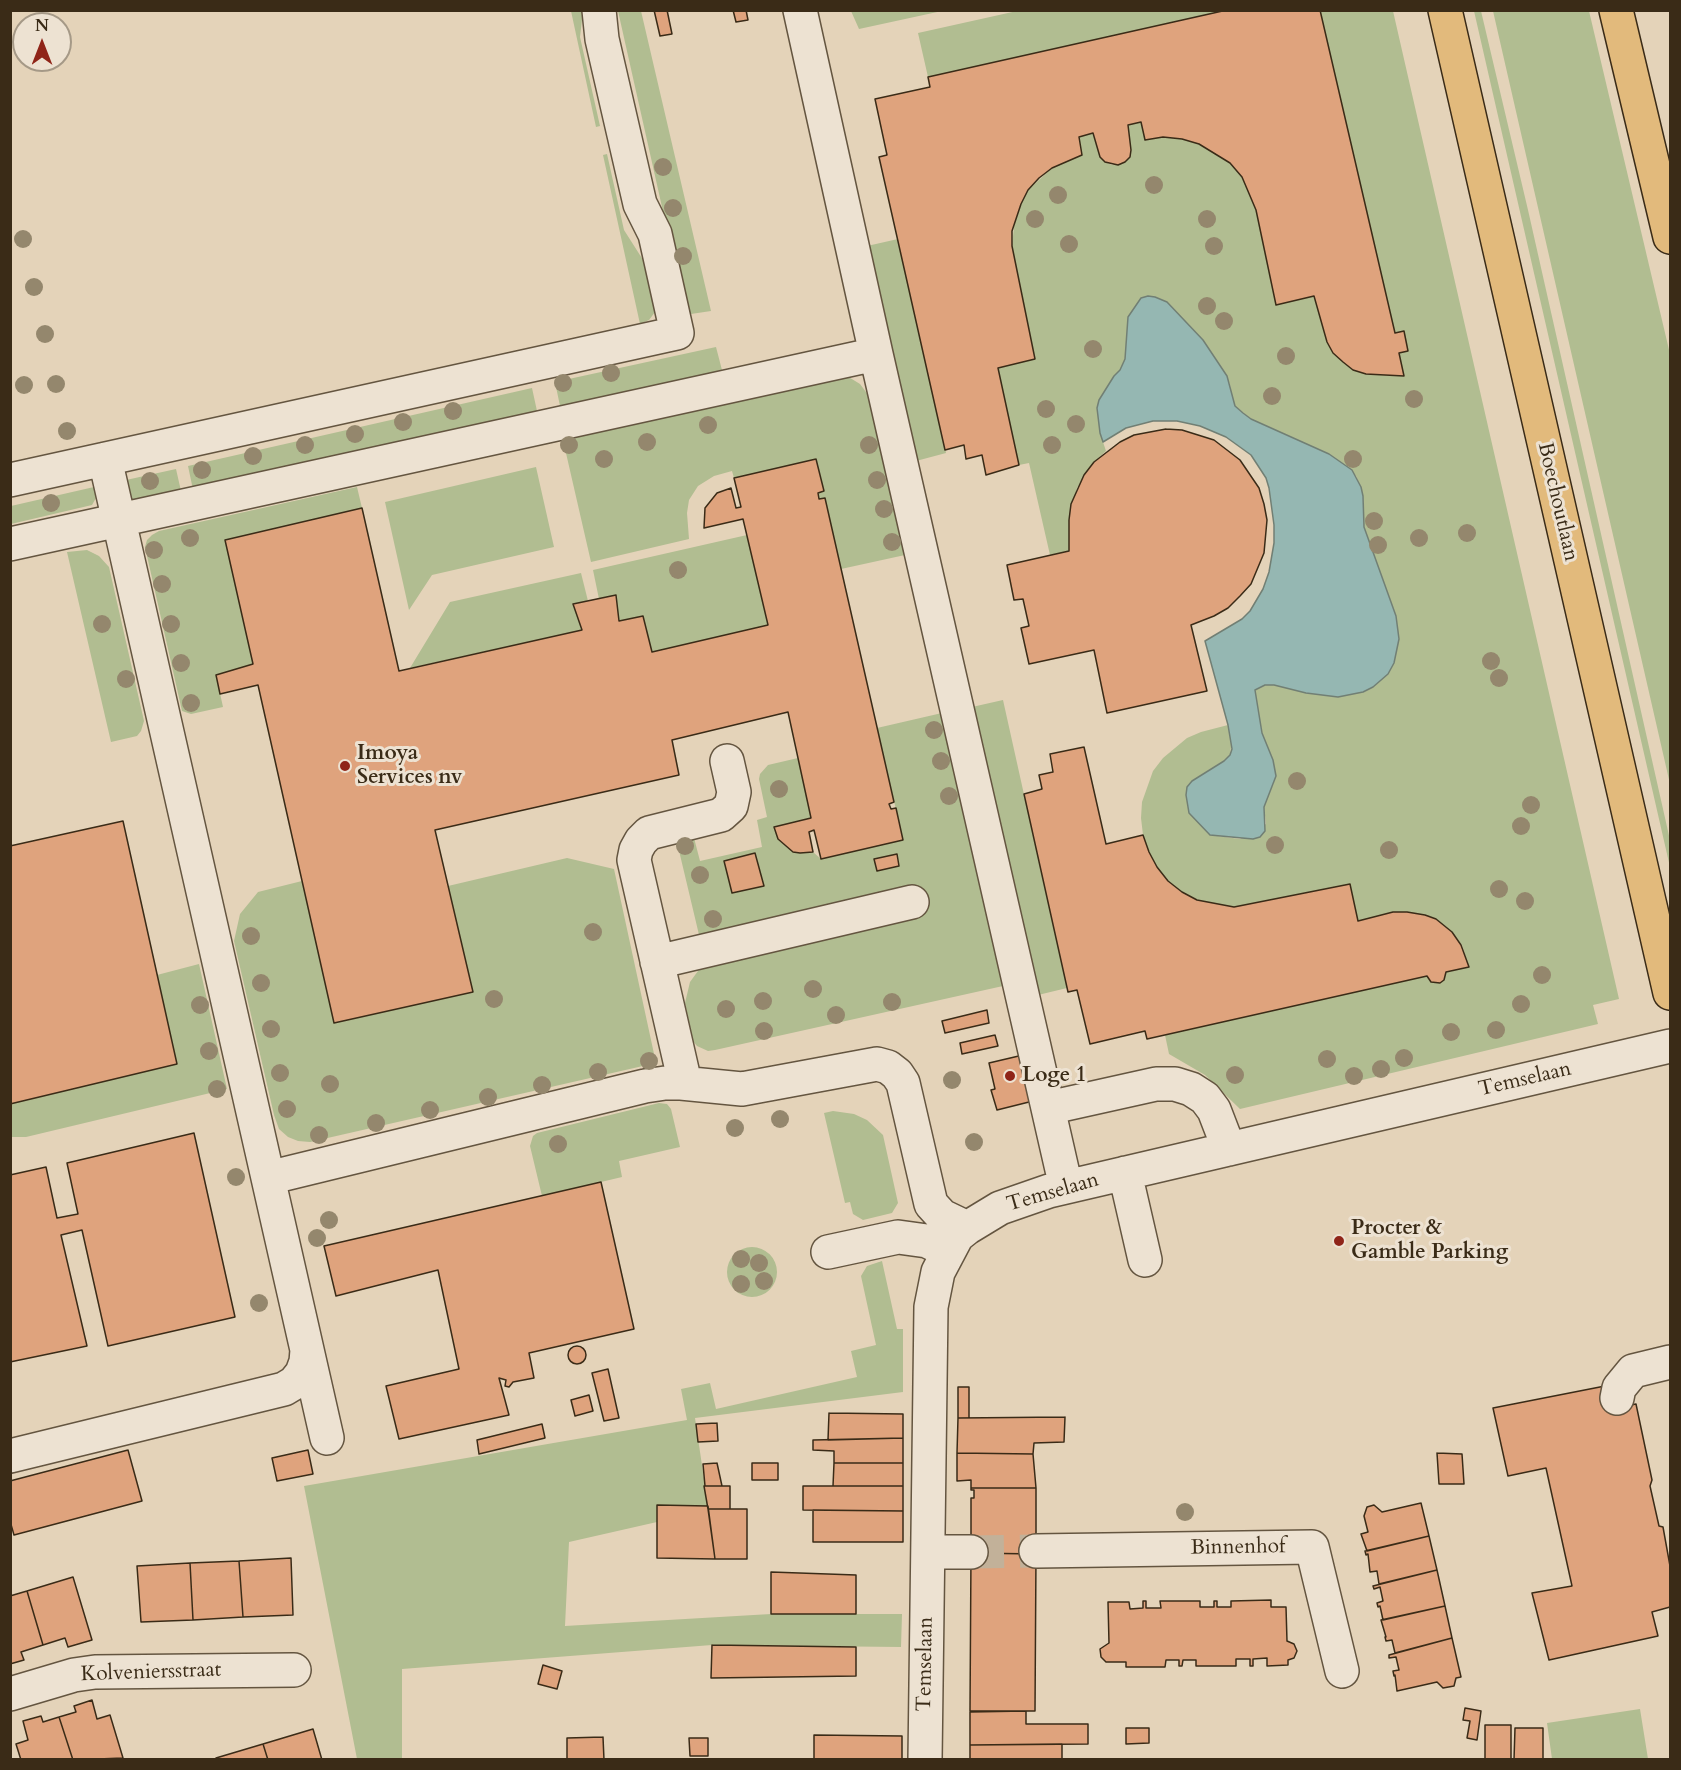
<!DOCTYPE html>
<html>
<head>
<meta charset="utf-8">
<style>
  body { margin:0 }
  #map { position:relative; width:1681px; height:1770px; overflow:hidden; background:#e4d3b9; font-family:Cardo,serif }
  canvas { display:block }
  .frame { position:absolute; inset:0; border:12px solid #3a2b17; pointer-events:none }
  .north { position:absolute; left:12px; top:12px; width:60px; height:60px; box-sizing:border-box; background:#ede2d2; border:2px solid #a59987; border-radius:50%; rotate:0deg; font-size:16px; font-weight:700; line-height:24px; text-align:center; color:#3a2b17 }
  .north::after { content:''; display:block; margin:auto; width:21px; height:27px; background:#8f2418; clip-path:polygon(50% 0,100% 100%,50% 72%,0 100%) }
</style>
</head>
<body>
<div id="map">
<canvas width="1681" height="1770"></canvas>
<div class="frame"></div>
<div class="north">N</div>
</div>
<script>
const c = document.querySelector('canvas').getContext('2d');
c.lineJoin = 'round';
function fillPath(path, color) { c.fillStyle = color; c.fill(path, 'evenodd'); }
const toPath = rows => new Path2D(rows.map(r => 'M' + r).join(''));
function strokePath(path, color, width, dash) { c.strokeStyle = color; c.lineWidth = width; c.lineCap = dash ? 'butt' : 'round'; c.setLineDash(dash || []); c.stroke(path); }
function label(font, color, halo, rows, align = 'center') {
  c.font = font + ' Cardo,serif'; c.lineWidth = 6; c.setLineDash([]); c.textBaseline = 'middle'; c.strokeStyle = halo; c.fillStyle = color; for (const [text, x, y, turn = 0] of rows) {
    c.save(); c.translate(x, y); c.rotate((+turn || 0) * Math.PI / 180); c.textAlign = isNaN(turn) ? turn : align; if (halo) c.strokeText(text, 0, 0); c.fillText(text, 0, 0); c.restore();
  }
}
const green = toPath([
  [571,11,583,11,580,37,600,126,596,127],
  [618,11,641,11,711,311,691,314,684,305],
  [851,11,942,11,859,29],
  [1017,11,1227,11,928,77,918,33],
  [1320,11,1393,11,1619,999,1593,1005,1598,1024,1240,1109,1205,1075,1169,1054,1165,1035,1427,976,1431,982,1440,983,1444,980,1446,972,1469,967,1462,945,1452,932,1436,919,1426,915,1407,912,1393,912,1358,921,1349,884,1234,907,1197,900,1182,892,1168,881,1157,867,1149,852,1143,835,1141,818,1142,802,1153,771,1163,758,1187,738,1201,732,1228,725,1232,740,1230,755,1224,761,1192,781,1187,787,1186,795,1210,835,1240,839,1266,824,1264,807,1269,792,1274,783,1273,760,1262,733,1255,690,1265,685,1274,685,1306,693,1338,697,1363,692,1373,687,1388,674,1394,663,1399,639,1396,616,1364,527,1364,504,1361,487,1356,476,1329,454,1251,419,1235,406,1231,398,1230,384,1203,340,1167,302,1128,317,1125,359,1120,370,1114,376,1099,400,1097,408,1100,433,1106,451,1094,462,1077,488,1069,520,1069,551,1050,555,1029,463,1019,465,998,368,1035,358,1012,246,1015,217,1028,190,1052,168,1079,137,1093,133,1100,157,1105,162,1112,165,1125,162,1130,157,1131,150,1128,125,1141,122,1145,140,1163,137,1182,139,1199,144,1230,163,1242,177,1256,210,1276,305,1314,296,1327,342,1333,353,1343,362,1353,370,1366,374,1404,376,1399,353,1408,351,1404,331,1395,333],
  [1474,11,1481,11,1528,210,1670,840,1670,867],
  [1493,11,1589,11,1670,354,1670,784],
  [607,154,624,230,659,285,658,308,649,320,640,324,603,155],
  [898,239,946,453,916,461,867,246],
  [716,347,723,374,564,410,560,406,555,382],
  [839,376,847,376,860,384,869,396,905,555,841,569,825,498,819,499,818,493,824,491,816,459,734,478,732,471,714,476,698,486,689,500,687,513,689,539,591,562,563,440],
  [532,388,537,411,536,416,194,490,192,485,188,466],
  [536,467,554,547,432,575,409,610,385,502],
  [176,469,181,491,130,501,126,480],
  [94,487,96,498,92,505,11,524,11,506],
  [357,487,362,508,225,540,253,664,216,675,223,707,191,714,182,711,145,547,147,540,152,535,159,531],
  [747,535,768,625,652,652,643,616,619,621,616,595,599,599,593,570],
  [87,550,99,556,109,567,144,721,141,731,137,736,111,742,67,552],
  [581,573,588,601,573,605,582,630,410,668,450,602],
  [1003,700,1067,988,1038,995,972,707],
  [942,713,1003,986,715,1050,708,1051,697,1046,693,1041,685,1003,690,982,703,964,700,939,676,838,693,834,700,861,762,847,757,820,767,817,759,779,760,774,768,765,798,758,811,818,774,827,778,839,788,848,800,853,813,852,821,859,903,840,877,728],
  [567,858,614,869,656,1063,310,1142,298,1141,288,1137,279,1129,274,1115,234,941,240,914,258,892,302,881,335,1023,472,992,448,886],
  [199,964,227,1089,26,1137,11,1137,10,1104,177,1064,157,975],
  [659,1103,667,1104,671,1109,680,1147,619,1161,622,1177,542,1196,530,1146,533,1136,537,1133],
  [833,1111,854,1114,867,1120,883,1135,898,1203,892,1213,863,1220,853,1214,850,1202,845,1203,824,1113],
  '727 1272a25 25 0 1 1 50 0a25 25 0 1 1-50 0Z',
  [882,1261,897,1329,903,1329,903,1392,695,1418,708,1506,657,1522,569,1542,565,1626,771,1614,902,1614,901,1647,712,1645,402,1669,402,1759,357,1759,304,1486,687,1420,681,1389,710,1383,716,1409,857,1377,851,1351,876,1345,861,1276,867,1266],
  [1640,1709,1648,1759,1552,1759,1547,1723]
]);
const water = toPath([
  [1148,296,1155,297,1167,302,1203,340,1227,376,1235,406,1243,413,1251,419,1329,454,1352,470,1361,487,1363,496,1364,527,1396,616,1399,639,1394,663,1388,674,1373,687,1363,692,1338,697,1306,693,1274,685,1265,685,1255,690,1262,733,1273,760,1276,776,1264,807,1265,831,1260,837,1253,839,1210,835,1189,813,1186,795,1187,787,1192,781,1224,761,1230,755,1232,749,1228,725,1205,641,1242,619,1250,611,1263,589,1269,572,1274,543,1274,525,1269,488,1266,478,1251,455,1226,437,1200,426,1177,421,1153,421,1126,428,1103,442,1100,433,1097,408,1099,400,1114,376,1120,370,1125,359,1128,317,1141,298,1148,296]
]);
const building = toPath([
  [654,10,667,10,672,34,660,36,654,10],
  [733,10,746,10,748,20,736,22,733,10],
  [1227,10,1320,10,1395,333,1404,331,1408,351,1399,353,1404,376,1366,374,1353,370,1343,362,1333,353,1327,342,1314,296,1276,305,1256,210,1242,177,1230,163,1199,144,1182,139,1163,137,1145,140,1141,122,1128,125,1131,150,1130,157,1125,162,1118,165,1105,162,1100,157,1093,133,1079,137,1082,155,1052,168,1039,178,1028,190,1021,204,1012,231,1012,246,1035,359,998,368,1019,465,986,475,982,455,966,459,964,445,945,450,879,157,887,155,875,99,930,87,928,77,1227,10],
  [1166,429,1182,430,1214,440,1240,460,1259,488,1264,504,1267,520,1264,553,1251,584,1240,596,1228,608,1214,616,1191,625,1207,691,1107,713,1094,650,1029,664,1021,628,1029,626,1023,599,1014,600,1007,565,1069,551,1069,520,1071,504,1084,475,1094,462,1120,442,1134,435,1166,429],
  [816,459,824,491,818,493,819,499,825,498,894,802,889,804,891,809,896,808,903,840,821,859,814,830,809,832,813,852,800,853,793,852,778,839,774,827,811,818,788,712,672,740,679,775,435,830,473,992,334,1023,258,685,220,694,216,675,253,664,225,540,362,508,399,671,582,630,573,604,616,595,619,621,643,616,652,652,768,625,743,519,704,528,705,508,717,493,731,488,736,508,741,507,734,478,816,459],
  [1084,747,1106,844,1143,835,1149,852,1157,867,1168,881,1182,892,1197,900,1234,907,1350,884,1358,921,1393,912,1407,912,1425,915,1436,919,1452,932,1461,945,1469,967,1446,972,1444,980,1440,983,1431,982,1427,976,1147,1039,1145,1031,1090,1044,1077,990,1068,992,1024,794,1042,789,1039,775,1053,772,1050,754,1084,747],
  [123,821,177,1064,10,1104,10,846,123,821],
  [755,853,764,886,732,893,724,861,755,853],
  [897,854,899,866,877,871,874,859,897,854],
  [987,1010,989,1023,945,1033,942,1021,987,1010],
  [995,1035,998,1046,962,1054,960,1043,995,1035],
  [1023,1055,1033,1101,997,1110,991,1090,995,1089,989,1063,1023,1055],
  [194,1133,235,1317,108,1346,82,1230,61,1235,87,1346,10,1362,10,1175,46,1167,57,1218,78,1214,67,1163,194,1133],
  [601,1182,634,1329,529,1353,534,1378,513,1382,509,1387,505,1386,506,1380,499,1378,509,1415,399,1439,386,1386,459,1369,438,1270,336,1296,324,1246,601,1182],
  '568 1355a9 9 0 1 1 18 0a9 9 0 1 1-18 0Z',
  [608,1369,619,1418,604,1421,592,1373,608,1369],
  [1605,1386,1609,1409,1636,1404,1652,1480,1650,1486,1659,1526,1663,1527,1670,1566,1670,1607,1652,1612,1658,1636,1549,1660,1532,1593,1572,1586,1546,1468,1508,1476,1493,1408,1605,1386],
  [958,1387,969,1387,969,1418,958,1418,958,1387],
  [589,1395,593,1411,575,1416,571,1400,589,1395],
  [829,1413,903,1414,903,1438,828,1440,829,1413],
  [1065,1417,1064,1442,1034,1443,1033,1454,957,1453,958,1418,1065,1417],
  [717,1423,718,1441,698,1442,696,1424,717,1423],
  [542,1424,545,1438,479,1454,477,1440,542,1424],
  [903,1438,903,1463,834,1463,834,1451,813,1450,813,1440,903,1438],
  [128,1450,142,1501,14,1535,10,1521,10,1481,128,1450],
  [308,1450,313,1474,277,1481,272,1458,308,1450],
  [957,1453,1033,1454,1036,1488,971,1488,971,1480,957,1481,957,1453],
  [1437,1453,1462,1454,1464,1484,1439,1484,1437,1453],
  [717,1463,722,1486,705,1486,703,1464,717,1463],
  [752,1463,778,1463,778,1480,752,1480,752,1463],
  [834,1463,903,1463,903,1486,833,1486,834,1463],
  [704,1486,730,1486,730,1509,708,1509,704,1486],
  [803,1486,903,1486,903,1511,803,1510,803,1486],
  [971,1488,1036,1488,1036,1554,971,1553,971,1498,974,1498,974,1490,971,1490,971,1488],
  [1421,1503,1429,1536,1367,1551,1361,1534,1368,1532,1364,1516,1367,1507,1374,1505,1382,1512,1421,1503],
  [657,1505,708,1506,715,1559,657,1558,657,1505],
  [708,1509,747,1509,747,1559,715,1559,708,1509],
  [813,1510,903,1511,903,1542,813,1542,813,1510],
  [1429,1536,1437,1570,1379,1584,1377,1571,1370,1572,1368,1554,1366,1555,1365,1551,1429,1536],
  [971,1553,1036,1554,1035,1711,970,1711,971,1553],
  [291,1558,293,1615,243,1617,239,1561,291,1558],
  [239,1561,243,1617,193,1620,190,1563,239,1561],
  [190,1563,193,1620,141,1622,137,1566,190,1563],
  [1437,1570,1445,1606,1383,1620,1380,1606,1378,1607,1377,1603,1383,1601,1380,1587,1374,1589,1373,1586,1437,1570],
  [771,1572,856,1575,856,1614,771,1614,771,1572],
  [73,1577,92,1640,68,1647,65,1638,43,1645,27,1591,73,1577],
  [27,1591,43,1645,21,1652,24,1660,10,1664,10,1596,27,1591],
  [1271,1600,1271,1607,1286,1607,1287,1641,1294,1644,1297,1651,1294,1658,1288,1660,1288,1665,1267,1666,1267,1658,1253,1659,1253,1666,1250,1666,1250,1659,1236,1659,1236,1666,1196,1666,1196,1660,1183,1660,1182,1666,1179,1666,1179,1660,1166,1660,1165,1667,1126,1667,1126,1662,1106,1662,1101,1657,1100,1649,1109,1643,1108,1602,1129,1602,1130,1609,1143,1608,1143,1601,1146,1601,1146,1608,1161,1608,1160,1601,1200,1601,1200,1607,1214,1607,1214,1601,1217,1601,1217,1607,1231,1607,1231,1601,1271,1600],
  [1445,1606,1452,1638,1395,1653,1392,1640,1386,1641,1385,1637,1386,1637,1381,1620,1445,1606],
  [1452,1638,1461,1677,1456,1678,1454,1686,1443,1688,1437,1682,1397,1691,1395,1675,1394,1676,1393,1671,1399,1670,1396,1657,1389,1658,1389,1655,1452,1638],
  [712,1645,856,1647,856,1676,711,1678,712,1645],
  [543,1665,562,1671,557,1689,538,1684,543,1665],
  [92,1700,97,1719,110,1715,123,1758,73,1760,59,1717,76,1712,74,1706,92,1700],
  [1465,1708,1481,1711,1477,1740,1467,1738,1470,1721,1463,1720,1465,1708],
  [1026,1711,1026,1724,1088,1724,1088,1744,970,1745,970,1712,1026,1711],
  [41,1716,43,1722,59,1717,73,1760,21,1760,16,1744,28,1740,23,1721,41,1716],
  [1485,1725,1511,1725,1511,1760,1485,1760,1485,1725],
  [1126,1728,1149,1728,1149,1743,1126,1744,1126,1728],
  [1515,1728,1543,1728,1543,1760,1514,1760,1515,1728],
  [313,1729,322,1760,268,1760,263,1744,313,1729],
  [814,1735,902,1736,902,1760,814,1760,814,1735],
  [603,1737,604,1760,567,1760,567,1738,603,1737],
  [689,1738,708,1738,708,1756,690,1756,689,1738],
  [263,1744,268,1760,216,1760,216,1758,263,1744],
  [1062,1744,1062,1760,970,1760,970,1745,1062,1744]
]);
const minorTunnel = toPath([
  [971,1552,1036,1551]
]);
const minor = toPath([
  [800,10,876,354,1066,1187],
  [105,459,327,1438],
  [10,480,677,333,655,234,640,204,602,39,599,10],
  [10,544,876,354],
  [657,962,912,902],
  [685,1083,634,860,636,850,641,841,649,833,721,815,731,806,734,792,727,761],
  [1048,1108,1156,1084,1175,1084,1191,1089,1205,1098,1214,1110,1229,1149],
  [1125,1173,1145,1260],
  [268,1178,645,1086,665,1083,681,1083,742,1089,877,1064,888,1067,897,1074,903,1083,931,1204,942,1216,967,1228],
  [828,1252,898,1237,927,1241,948,1251],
  [1617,1398,1619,1388,1633,1371,1670,1362],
  [10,1456,284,1389,294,1383,302,1373,306,1362,307,1350],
  [1036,1551,1312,1547,1342,1671],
  [929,1552,971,1552],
  [10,1694,74,1675,95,1672,294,1670],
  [925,1760,931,1307,938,1272,957,1236,967,1228,1000,1208,1049,1191,1670,1046]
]);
const major = toPath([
  [1445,10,1670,993]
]);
const highway = toPath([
  [1616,10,1670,237]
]);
const trees = [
  [663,167],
  [1154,185],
  [1058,195],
  [673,208],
  [1035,219],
  [1207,219],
  [23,239],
  [1069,244],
  [1214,246],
  [683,256],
  [34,287],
  [1207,306],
  [1224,321],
  [45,334],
  [1093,349],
  [1286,356],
  [611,373],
  [563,383],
  [56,384],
  [24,385],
  [1272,396],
  [1414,399],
  [1046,409],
  [453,411],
  [403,422],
  [1076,424],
  [708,425],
  [67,431],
  [355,434],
  [647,442],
  [305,445],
  [569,445],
  [869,445],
  [1052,445],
  [253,456],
  [604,459],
  [1353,459],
  [202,470],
  [877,480],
  [150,481],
  [51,503],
  [884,509],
  [1374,521],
  [1467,533],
  [190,538],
  [1419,538],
  [892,542],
  [1378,545],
  [154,550],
  [678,570],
  [162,584],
  [102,624],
  [171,624],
  [1491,661],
  [181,663],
  [1499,678],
  [126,679],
  [191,703],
  [934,730],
  [941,761],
  [1297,781],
  [779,789],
  [949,796],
  [1531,805],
  [1521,826],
  [1275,845],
  [685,846],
  [1389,850],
  [700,875],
  [1499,889],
  [1525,901],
  [713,919],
  [593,932],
  [251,936],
  [1542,975],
  [261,983],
  [813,989],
  [494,999],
  [763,1001],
  [892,1002],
  [1521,1004],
  [200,1005],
  [726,1009],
  [836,1015],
  [271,1029],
  [1496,1030],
  [764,1031],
  [1451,1032],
  [209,1051],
  [1404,1058],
  [1327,1059],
  [649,1061],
  [1381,1069],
  [598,1072],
  [280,1073],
  [1235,1075],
  [1354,1076],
  [952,1080],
  [330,1084],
  [542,1085],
  [217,1089],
  [488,1097],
  [287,1109],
  [430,1110],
  [780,1119],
  [376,1123],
  [735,1128],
  [319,1135],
  [974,1142],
  [558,1144],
  [236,1177],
  [329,1220],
  [317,1238],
  [741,1259],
  [759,1263],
  [764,1281],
  [741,1284],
  [259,1303],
  [1185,1512]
];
const markers = [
  [345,766,6,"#8f2418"],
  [1010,1076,6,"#8f2418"],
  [1339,1241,6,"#8f2418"]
];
const streetNames = [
  ["Boechoutlaan",1557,502,77],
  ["Temselaan",1525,1080,-13],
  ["Temselaan",1053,1193,-16],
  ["Binnenhof",1238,1548,-1],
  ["Temselaan",926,1664,-89],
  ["Kolveniersstraat",151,1673,-2]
];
const poiNames = [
  ["Imoya",357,754],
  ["Services nv",357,778],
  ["Loge 1",1022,1076],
  ["Procter &",1351,1229],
  ["Gamble Parking",1351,1253]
];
fillPath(green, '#b1bd91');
fillPath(water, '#95b7b2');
strokePath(water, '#717f74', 1.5);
fillPath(building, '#dfa37d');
strokePath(building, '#3a2b17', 1.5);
strokePath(minorTunnel, '#c2b199', 33, [33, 16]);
strokePath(minor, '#645540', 36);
strokePath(major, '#3a2b17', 36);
strokePath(highway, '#3a2b17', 36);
strokePath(minor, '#ede2d2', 33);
strokePath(major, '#e2ba7c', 33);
strokePath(highway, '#e2ba7c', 33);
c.fillStyle = '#94876d';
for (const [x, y] of trees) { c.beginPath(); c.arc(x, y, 9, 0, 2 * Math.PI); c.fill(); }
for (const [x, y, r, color] of markers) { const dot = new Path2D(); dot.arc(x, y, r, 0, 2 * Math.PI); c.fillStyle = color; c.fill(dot); strokePath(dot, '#ede2d2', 2); }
label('21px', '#3a2b17', '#ede2d2', streetNames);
label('bold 21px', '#3a2b17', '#ede2d2', poiNames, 'left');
</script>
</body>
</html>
